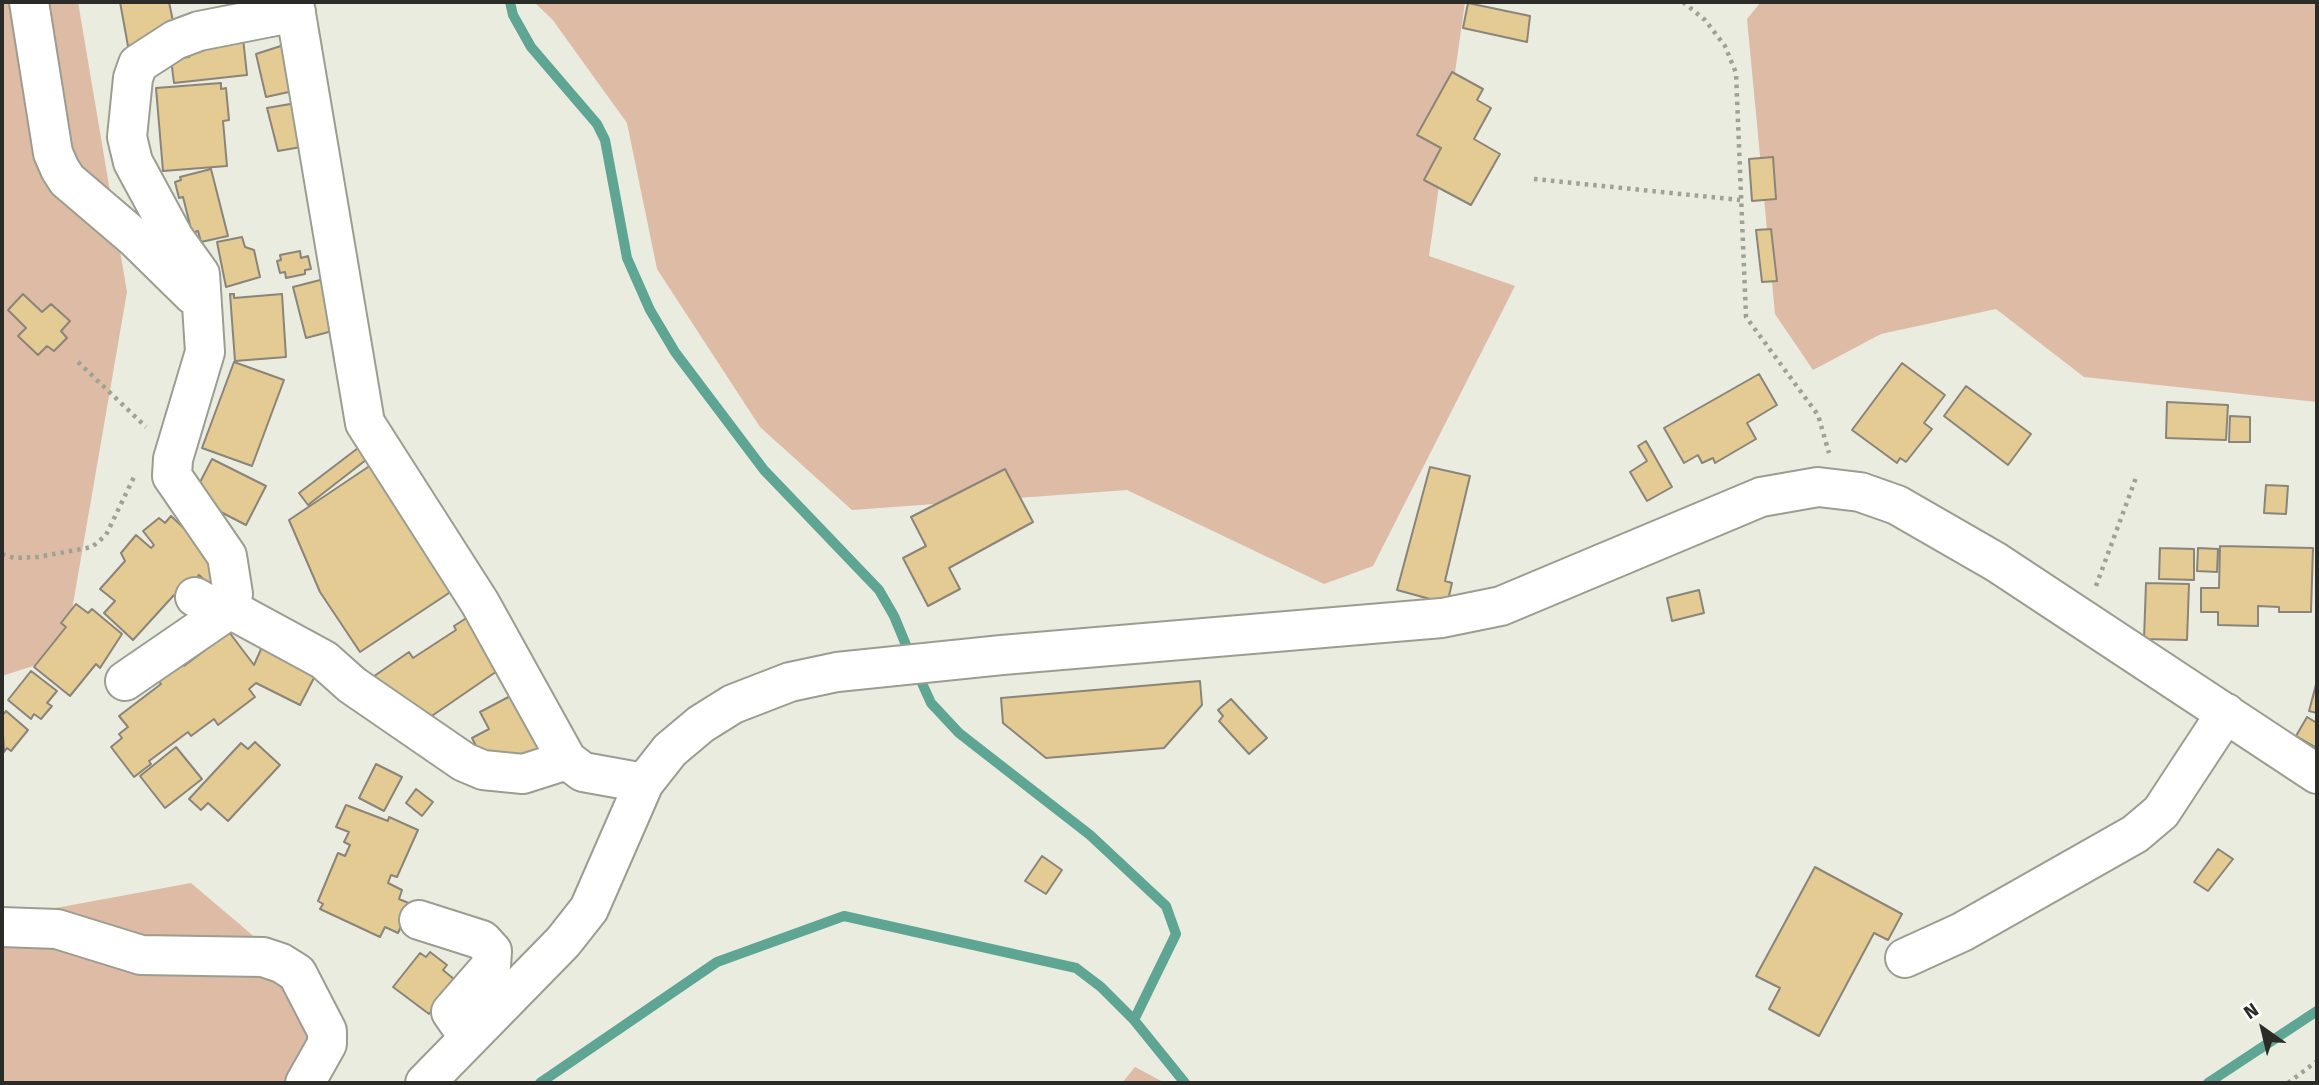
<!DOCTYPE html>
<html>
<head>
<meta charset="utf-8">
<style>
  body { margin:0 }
  #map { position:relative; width:2319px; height:1085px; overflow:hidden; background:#e9ecde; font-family:"Fira Sans",sans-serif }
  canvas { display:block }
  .frame { position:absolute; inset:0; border:4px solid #2b2c27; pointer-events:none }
  .north { position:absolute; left:2228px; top:994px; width:70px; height:70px; -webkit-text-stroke:5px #fff; paint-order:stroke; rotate:326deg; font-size:19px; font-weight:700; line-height:28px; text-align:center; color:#2b2c27 }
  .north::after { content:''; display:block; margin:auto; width:24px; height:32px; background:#2b2c27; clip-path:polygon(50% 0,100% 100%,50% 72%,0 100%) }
</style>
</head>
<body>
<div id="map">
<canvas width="2319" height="1085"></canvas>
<div class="frame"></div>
<div class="north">N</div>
</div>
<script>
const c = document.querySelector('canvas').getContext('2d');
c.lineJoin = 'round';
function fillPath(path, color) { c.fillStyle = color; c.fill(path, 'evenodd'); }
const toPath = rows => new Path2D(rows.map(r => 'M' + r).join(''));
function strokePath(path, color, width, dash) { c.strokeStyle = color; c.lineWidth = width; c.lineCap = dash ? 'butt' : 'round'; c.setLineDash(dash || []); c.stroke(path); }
const green = toPath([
  [2,2,78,2,127,292,64,656,2,676],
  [534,2,1465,2,1429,256,1515,286,1373,566,1324,584,1127,490,852,510,760,427,657,269,627,123,552,19],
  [1761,2,2317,2,2317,402,2084,377,1996,309,1881,334,1813,370,1775,314,1747,19],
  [191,883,297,973,320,1061,299,1083,2,1083,2,918],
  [1135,1067,1165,1083,1122,1083]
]);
const stream = toPath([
  [510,2,513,15,531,47,597,124,605,140,627,258,650,310,675,352,764,470,879,590,894,616,911,657],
  [917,672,931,703,959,733,1090,835,1166,906,1176,934,1134,1020],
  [540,1083,717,962,844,916,1076,968,1101,987,1134,1020,1185,1083],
  [2208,1083,2317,1011]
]);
const building = toPath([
  [120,2,169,2,176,36,128,46,120,2],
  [1468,3,1530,16,1527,42,1463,28,1468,3],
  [243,38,247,75,174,83,171,59,189,57,188,44,243,38],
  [287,44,298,90,266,97,256,54,287,44],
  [1452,72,1483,89,1477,100,1491,108,1474,139,1500,154,1471,205,1424,180,1441,148,1417,135,1452,72],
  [221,83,221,89,226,88,229,120,223,121,227,166,163,171,156,88,221,83],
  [296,103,301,147,278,151,267,108,296,103],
  [1773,157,1776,199,1752,201,1749,159,1773,157],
  [211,169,228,236,201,242,198,231,192,233,183,197,179,198,175,182,181,180,180,177,211,169],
  [1771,229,1777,281,1762,282,1756,230,1771,229],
  [242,237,245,247,254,250,260,277,226,287,217,242,242,237],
  [300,251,301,258,308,256,311,269,305,270,305,274,286,278,285,272,280,273,277,261,281,260,280,255,300,251],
  [328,278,340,329,306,338,293,287,328,278],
  [23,294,42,312,51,304,70,321,61,331,67,338,54,351,47,346,38,355,18,336,26,328,8,310,23,294],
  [230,294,234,294,234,298,282,294,286,357,235,361,230,294],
  [234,362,284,380,252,466,202,448,234,362],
  [1902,363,1945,395,1924,423,1932,429,1906,462,1900,458,1897,463,1852,430,1902,363],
  [1759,374,1777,405,1747,423,1756,439,1715,463,1713,458,1702,463,1698,455,1684,463,1664,428,1759,374],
  [1966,386,2031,434,2008,465,1944,416,1966,386],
  [2167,402,2228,405,2226,440,2166,438,2167,402],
  [2230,416,2250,417,2250,442,2229,442,2230,416],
  [1646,441,1672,487,1647,501,1630,472,1647,461,1638,446,1646,441],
  [362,445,371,456,308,505,299,493,362,445],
  [212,459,266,486,246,525,213,508,215,504,196,490,212,459],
  [374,463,458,587,360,652,320,592,289,520,374,463],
  [1430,467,1470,476,1445,581,1452,583,1448,600,1441,602,1397,590,1430,467],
  [1005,469,1033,522,949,568,960,589,928,606,903,558,926,546,911,517,1005,469],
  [2266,485,2288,486,2286,514,2264,513,2266,485],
  [171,516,207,550,222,574,211,586,199,575,178,599,174,595,133,640,104,613,115,601,100,589,125,561,121,553,136,535,151,548,154,545,143,531,159,518,165,523,171,516],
  [2220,546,2313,548,2311,612,2279,612,2279,607,2258,606,2258,626,2218,625,2218,612,2201,612,2201,588,2219,588,2220,546],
  [2160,548,2194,549,2194,580,2159,579,2160,548],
  [2198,548,2218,549,2217,572,2197,571,2198,548],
  [2146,583,2189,584,2187,640,2144,639,2146,583],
  [1699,590,1704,613,1672,621,1667,598,1699,590],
  [76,604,88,613,92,609,122,634,100,668,96,664,70,696,34,667,66,627,61,623,76,604],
  [468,617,503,667,423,722,367,681,409,652,413,658,456,630,454,626,468,617],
  [229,632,254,665,262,647,316,674,300,705,256,683,249,689,255,697,218,725,214,719,191,736,188,732,149,761,151,764,134,777,111,747,122,738,119,734,128,727,119,716,161,684,158,680,181,662,184,666,229,632],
  [31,671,57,691,47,703,52,706,41,719,34,714,31,719,8,700,31,671],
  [1200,681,1202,705,1164,748,1046,758,1003,723,1001,698,1200,681],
  [2317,681,2317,713,2309,711,2317,681],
  [518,692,546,745,512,763,477,748,472,738,489,729,480,712,518,692],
  [1231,699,1267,738,1249,754,1219,721,1223,716,1218,710,1231,699],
  [6,711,28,730,11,751,7,748,4,752,2,716,6,711],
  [2307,717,2317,723,2317,748,2296,736,2307,717],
  [255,742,280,765,228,821,208,803,201,810,189,799,241,743,248,749,255,742],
  [176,747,202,779,165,808,140,776,176,747],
  [376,764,402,777,384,811,359,798,376,764],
  [416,789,433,802,422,816,406,803,416,789],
  [346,805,388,821,389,817,418,830,397,877,391,875,388,883,402,890,399,899,411,904,398,933,385,927,380,937,320,909,323,904,318,901,338,853,345,856,350,845,344,842,349,832,336,827,346,805],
  [2218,849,2233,859,2208,891,2194,882,2218,849],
  [1042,856,1062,870,1046,894,1025,881,1042,856],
  [1815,867,1902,914,1888,940,1874,933,1819,1036,1769,1009,1780,988,1756,976,1815,867],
  [430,952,447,965,443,970,455,980,429,1014,393,987,420,953,426,957,430,952]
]);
const path = toPath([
  [1683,2,1705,20,1725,46,1736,73,1746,317,1818,415,1829,453],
  [1534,179,1740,200],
  [78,362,146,427],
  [2,554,14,558,38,557,92,547,106,535,134,477],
  [2096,586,2137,475],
  [2288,1083,2317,1061]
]);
const minor = toPath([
  [29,2,53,153,60,169,67,180,135,238,193,295],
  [294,2,365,423,480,603,567,760,583,772,644,783],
  [296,12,199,31,175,40,138,64,133,78,127,137,133,162,174,238,200,274,205,352,173,459,172,476,227,556,233,594,230,609,324,660,352,685,464,762,483,770,523,774,567,760],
  [125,681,230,609,218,610,195,597],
  [419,920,482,940,492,951,491,966,451,1012,469,1038],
  [2,927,57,929,141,955,263,957,281,963,297,973,327,1031,327,1044,305,1083],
  [1905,958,1962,932,2135,834,2161,812,2226,713],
  [425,1083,563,942,589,909,644,783,670,750,701,724,733,704,790,682,837,672,1002,655,1442,618,1501,606,1761,497,1818,487,1860,492,1897,505,1996,562,2317,774]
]);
fillPath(green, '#ddbba5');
strokePath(stream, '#5ea593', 10);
fillPath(building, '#e4ca93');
strokePath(building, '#8a8479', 2);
strokePath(minor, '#9a9d90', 42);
strokePath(path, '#9ea196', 4.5, [3.5, 5]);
strokePath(minor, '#fff', 38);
</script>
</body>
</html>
